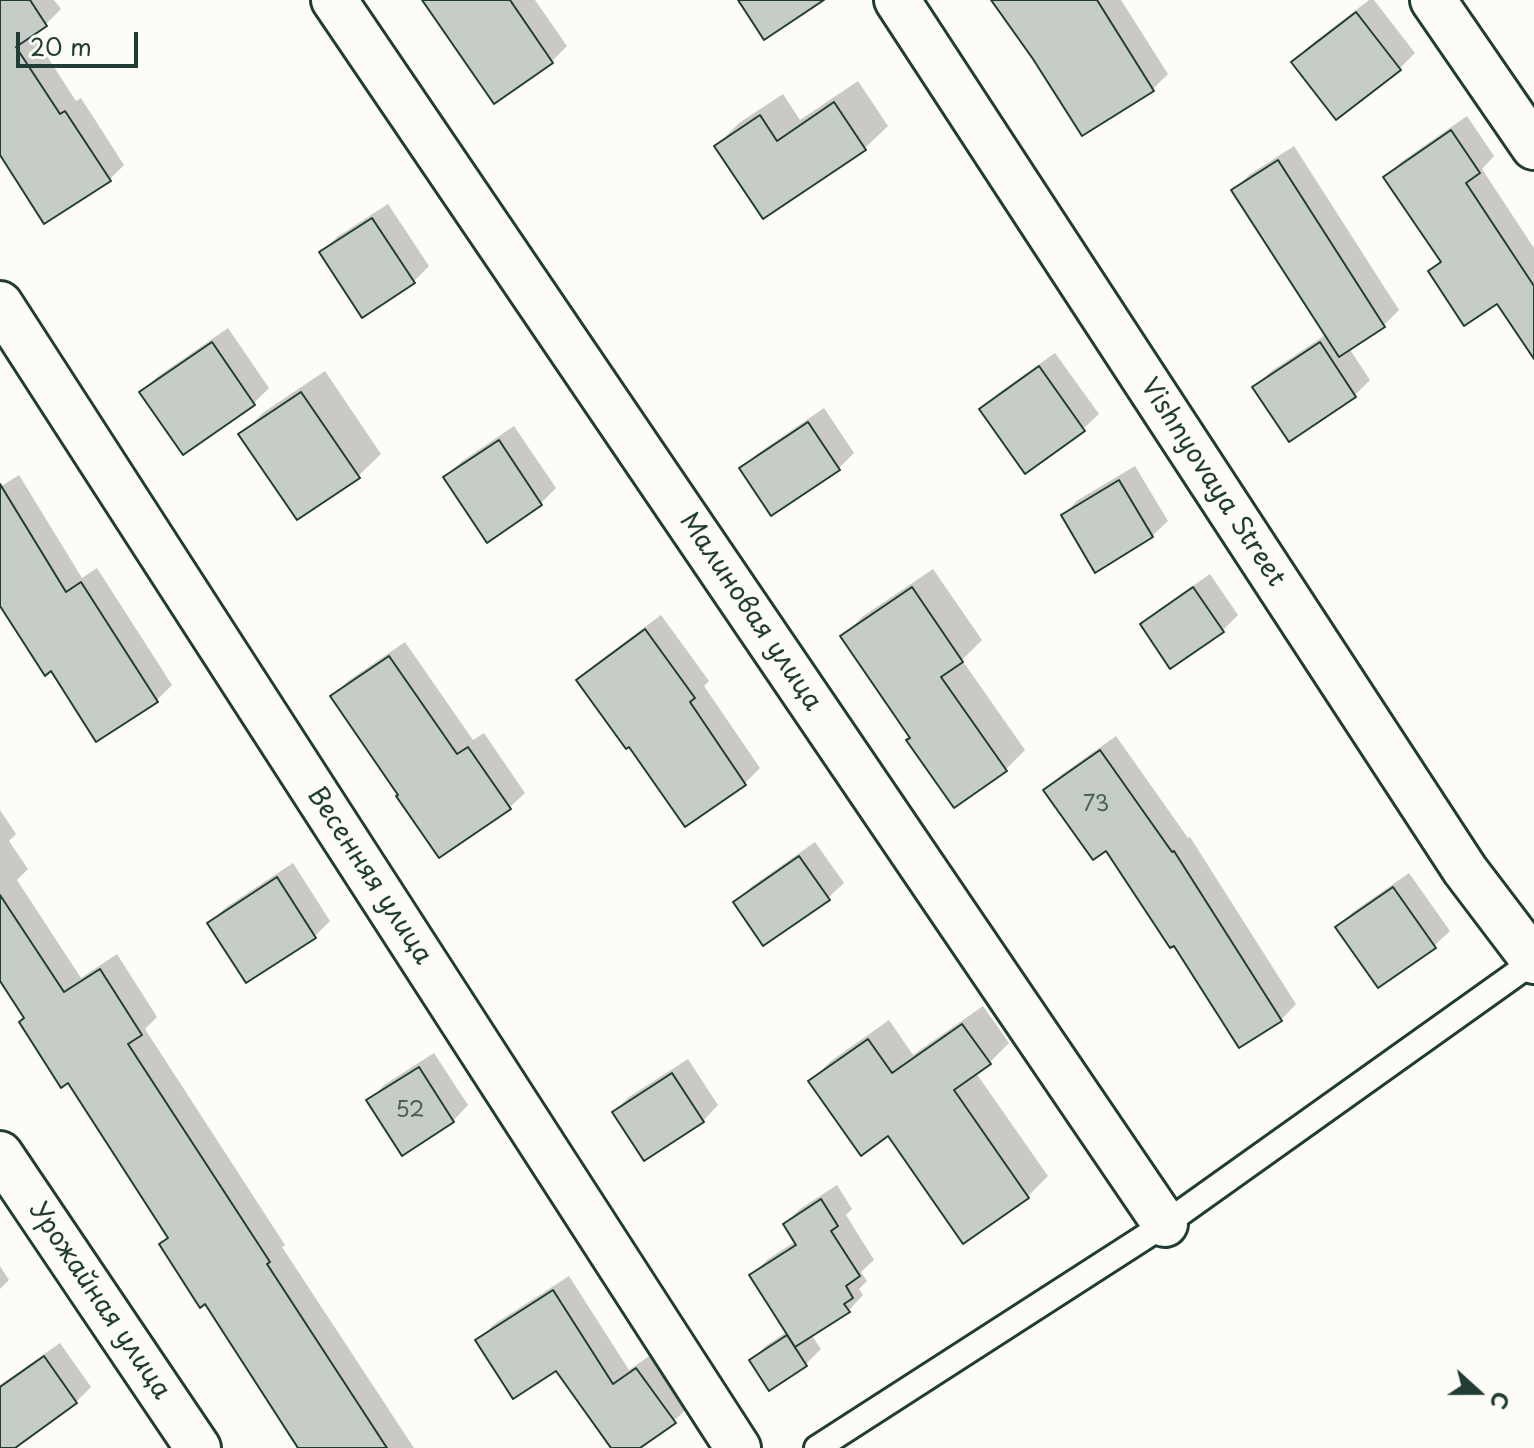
<!DOCTYPE html>
<html>
<head>
<meta charset="utf-8">
<style>
  body { margin:0 }
  #map { position:relative; width:1534px; height:1448px; overflow:hidden; background:#fdfcf7; font-family:"Playpen Sans",sans-serif }
  canvas { display:block }
  .north { position:absolute; left:1438px; top:1352px; width:80px; height:80px; -webkit-text-stroke:6px #fdfcf7; paint-order:stroke; rotate:111deg; font-size:22px; font-weight:700; line-height:32px; text-align:center; color:#1f3d34 }
  .north::after { content:''; display:block; margin:auto; width:28px; height:36px; background:#1f3d34; clip-path:polygon(50% 0,100% 100%,50% 72%,0 100%) }
  .scale { position:absolute; left:16px; top:32px; width:122px; height:36px; box-sizing:border-box; border:4px solid #1f3d34; border-top:0; padding-left:10px; font-size:24px; line-height:28px; white-space:nowrap; color:#1f3d34; -webkit-text-stroke:6px #fdfcf7; paint-order:stroke }
</style>
</head>
<body>
<div id="map">
<canvas width="1534" height="1448"></canvas>
<div class="north">С</div>
<div class="scale">20 m</div>
</div>
<script>
const c = document.querySelector('canvas').getContext('2d');
c.lineJoin = 'round';
function fillPath(path, color) { c.fillStyle = color; c.fill(path, 'evenodd'); }
const toPath = rows => new Path2D(rows.map(r => 'M' + r).join(''));
function strokePath(path, color, width, dash) { c.strokeStyle = color; c.lineWidth = width; c.lineCap = dash ? 'butt' : 'round'; c.setLineDash(dash || []); c.stroke(path); }
function label(font, color, halo, rows, align = 'center') {
  c.font = font + ' "Playpen Sans",sans-serif'; c.lineWidth = 6; c.setLineDash([]); c.textBaseline = 'middle'; c.strokeStyle = halo; c.fillStyle = color; for (const [text, x, y, turn = 0] of rows) {
    c.save(); c.translate(x, y); c.rotate((+turn || 0) * Math.PI / 180); c.textAlign = isNaN(turn) ? turn : align; if (halo) c.strokeText(text, 0, 0); c.fillText(text, 0, 0); c.restore();
  }
}
const shadow = toPath([
  [0,0,54,0,61,9,45,25,32,33,76,101,81,98,124,165,109,180,0,151],
  [425,0,535,0,567,46,552,61,494,102],
  [993,0,1121,0,1168,74,1153,89,1035,58],
  [1369,0,1374,0,1415,53,1399,69,1294,62,1309,46],
  [858,81,888,126,865,148,716,146,739,123,783,94,800,120],
  [1467,116,1494,156,1482,169,1534,248,1534,355,1498,301,1431,271,1442,260,1386,178,1401,162],
  [1294,146,1399,310,1384,325,1349,348,1370,380,1354,396,1255,387,1270,372,1327,334,1234,190,1249,175],
  [388,204,429,266,413,282,322,252,337,237],
  [228,328,269,388,254,403,142,392,157,377],
  [1055,353,1099,414,1083,429,982,409,997,394],
  [325,371,381,454,358,476,241,435,264,412],
  [824,408,854,453,839,468,741,469,757,454],
  [514,426,556,488,541,503,445,477,461,462],
  [1135,466,1168,521,1152,536,1063,515,1078,500],
  [19,475,82,578,97,568,172,685,157,700,97,739,52,669,0,603,0,487],
  [933,569,982,640,962,660,1025,750,1005,770,912,737,843,637,862,617],
  [1210,574,1238,615,1223,630,1171,666,1142,625,1158,610],
  [661,615,709,681,704,686,760,768,745,783,629,744,578,680,594,665],
  [405,642,473,740,484,733,525,793,509,808,333,696,348,681],
  [1116,736,1188,838,1190,837,1296,1004,1281,1020,1175,943,1106,848,1046,790,1061,775],
  [0,810,16,834,9,841,28,869,17,880,81,978,117,954,157,1017,145,1029,285,1245,282,1247,414,1448,301,1448,169,1237,0,977],
  [815,842,844,883,828,898,736,902,751,887],
  [293,863,330,921,315,936,210,923,225,908],
  [1409,873,1450,931,1434,946,1338,927,1353,912],
  [983,1006,1009,1043,989,1063,976,1073,1048,1176,1028,1196,964,1241,889,1134,811,1081,831,1061,889,1020,913,1055],
  [434,1053,468,1105,453,1121,369,1101,384,1085],
  [688,1059,718,1105,703,1121,614,1112,629,1097],
  [837,1185,852,1209,846,1215,874,1260,861,1272,867,1281,859,1289,863,1295,848,1311,811,1334,821,1349,806,1364,751,1360,767,1345,788,1331,752,1275,767,1260,796,1241,785,1224,800,1209],
  [0,1266,9,1280,0,1289],
  [569,1276,629,1370,652,1354,689,1406,674,1421,637,1448,614,1448,557,1368,478,1341,493,1325],
  [60,1343,91,1387,76,1402,12,1448,4,1448,0,1442,0,1385]
]);
const building = toPath([
  [0,0,30,0,47,26,16,47,60,114,65,111,111,181,44,224,0,155,0,0],
  [422,0,510,0,553,63,494,104,422,0],
  [738,0,824,0,764,40,738,0],
  [991,0,1097,0,1154,91,1082,136,1033,59,991,0],
  [1356,12,1401,70,1336,120,1291,62,1356,12],
  [834,102,866,150,763,219,714,146,760,115,777,141,834,102],
  [1451,130,1480,173,1466,183,1534,286,1534,359,1497,304,1464,326,1428,271,1441,262,1383,177,1451,130],
  [1278,160,1385,327,1339,357,1231,190,1278,160],
  [372,218,415,283,362,318,319,252,372,218],
  [212,342,255,405,183,455,139,392,212,342],
  [1320,342,1356,397,1289,442,1252,387,1320,342],
  [1039,366,1085,431,1025,474,979,409,1039,366],
  [301,392,360,478,297,520,238,434,301,392],
  [808,422,840,470,771,516,739,468,808,422],
  [499,440,542,505,487,543,443,477,499,440],
  [1119,480,1153,537,1095,573,1061,515,1119,480],
  [0,484,66,592,81,582,158,702,96,742,51,671,45,676,0,606,0,484],
  [912,587,963,662,941,677,1007,771,954,808,906,740,910,738,840,636,912,587],
  [1193,587,1224,632,1170,669,1140,624,1193,587],
  [645,629,695,698,690,702,746,785,685,827,629,747,626,749,576,680,645,629],
  [389,656,457,754,468,747,511,809,439,858,396,796,398,795,330,696,389,656],
  [1100,750,1172,852,1174,851,1282,1021,1239,1048,1174,946,1170,948,1106,851,1093,860,1043,790,1100,750],
  [799,856,830,900,763,946,733,902,799,856],
  [277,877,316,938,246,983,207,923,277,877],
  [1393,887,1436,948,1378,988,1335,927,1393,887],
  [0,895,64,992,100,969,142,1035,128,1044,270,1262,267,1264,387,1448,298,1448,205,1304,200,1308,159,1244,168,1238,68,1083,61,1088,19,1022,24,1018,0,981,0,895],
  [962,1024,991,1064,954,1090,1029,1198,963,1244,888,1136,861,1156,808,1081,868,1039,892,1073,962,1024],
  [419,1067,454,1122,402,1156,366,1100,419,1067],
  [672,1073,704,1122,644,1161,612,1112,672,1073],
  [821,1199,838,1226,831,1231,860,1276,846,1286,853,1298,844,1304,850,1312,795,1347,749,1275,796,1245,783,1224,821,1199],
  [553,1290,613,1384,636,1368,676,1423,640,1448,611,1448,556,1371,513,1399,475,1340,553,1290],
  [787,1335,807,1366,769,1391,749,1360,787,1335],
  [44,1356,77,1403,15,1448,0,1448,0,1387,44,1356]
]);
const service = toPath([
  [817,1448,1165,1224,1534,961]
]);
const minor = toPath([
  [334,0,1165,1224],
  [897,0,1465,870,1534,961],
  [1433,0,1534,147],
  [0,304,738,1448],
  [0,1154,198,1448]
]);
const numberNames = [
  ["73",1096,805],
  ["52",410,1111]
];
const streetNames = [
  ["Vishnyovaya Street",1212,483,57],
  ["Малиновая улица",750,612,56],
  ["Весенняя улица",369,876,57],
  ["Урожайная улица",99,1301,56]
];
fillPath(shadow, '#0003');
fillPath(building, '#c6cdc7');
strokePath(building, '#1f3d34', 2);
strokePath(service, '#1f3d34', 30);
strokePath(minor, '#1f3d34', 50);
strokePath(service, '#fdfcf7', 24);
strokePath(minor, '#fdfcf7', 44);
label('22px', '#496159', null, numberNames);
label('26px', '#1f3d34', '#fdfcf7', streetNames);
</script>
</body>
</html>
